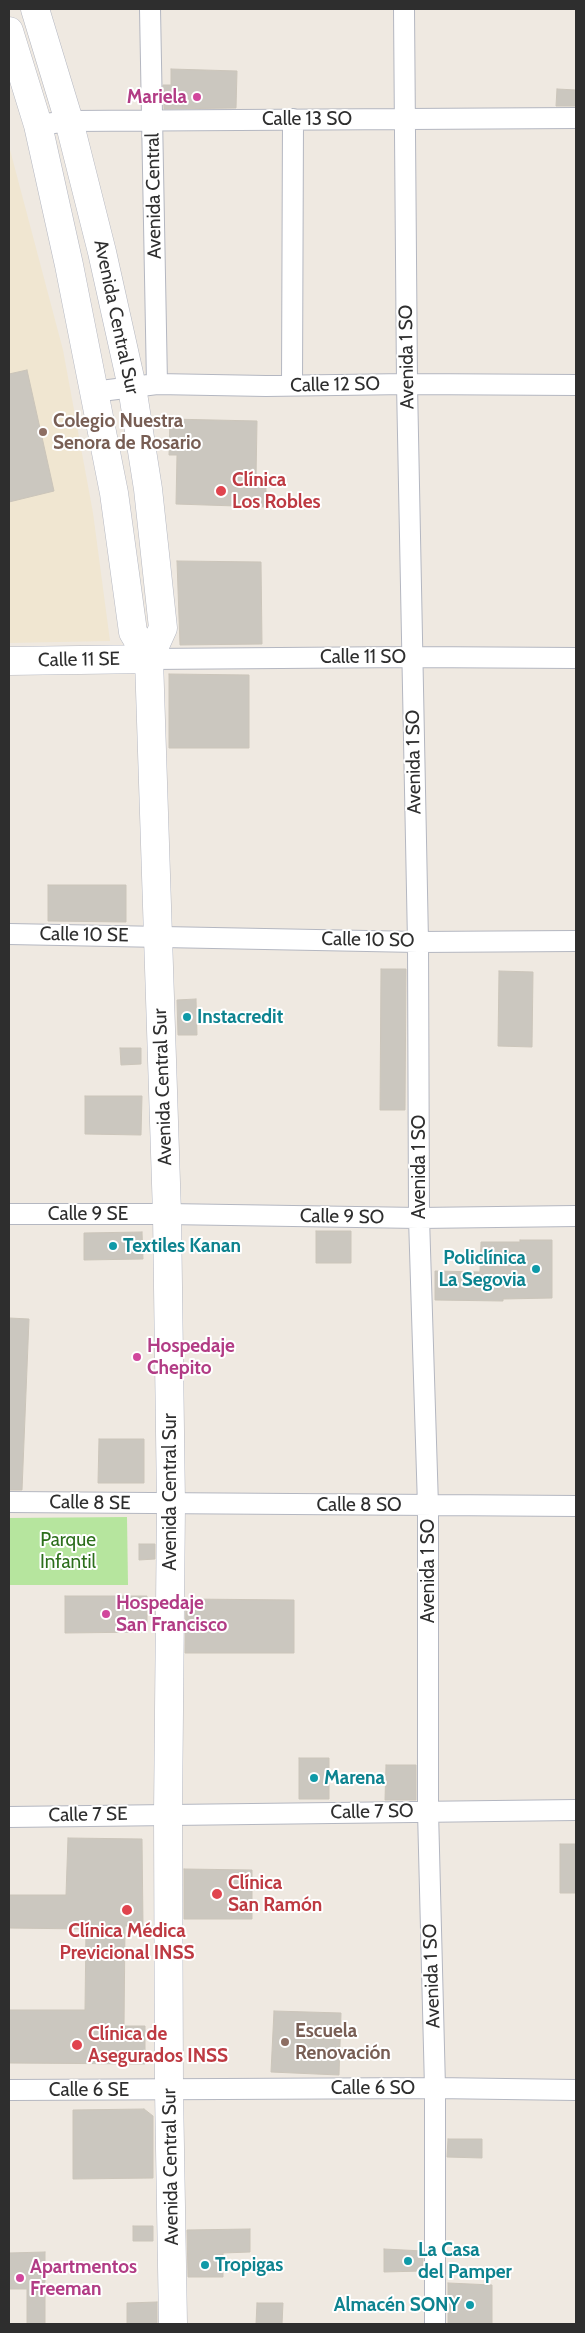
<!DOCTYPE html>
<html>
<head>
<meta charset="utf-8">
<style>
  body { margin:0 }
  #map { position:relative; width:585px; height:2333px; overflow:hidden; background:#efe9e1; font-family:Cabin,sans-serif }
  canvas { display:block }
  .frame { position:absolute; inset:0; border:10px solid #2e2e2e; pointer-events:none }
</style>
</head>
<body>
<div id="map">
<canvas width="585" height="2333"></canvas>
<div class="frame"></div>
</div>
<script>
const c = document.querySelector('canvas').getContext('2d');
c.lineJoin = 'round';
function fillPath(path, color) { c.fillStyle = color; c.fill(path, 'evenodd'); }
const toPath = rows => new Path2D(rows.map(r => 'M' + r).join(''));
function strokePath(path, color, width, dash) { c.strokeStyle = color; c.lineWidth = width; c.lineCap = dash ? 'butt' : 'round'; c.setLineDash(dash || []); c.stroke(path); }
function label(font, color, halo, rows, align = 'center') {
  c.font = font + ' Cabin,sans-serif'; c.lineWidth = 4; c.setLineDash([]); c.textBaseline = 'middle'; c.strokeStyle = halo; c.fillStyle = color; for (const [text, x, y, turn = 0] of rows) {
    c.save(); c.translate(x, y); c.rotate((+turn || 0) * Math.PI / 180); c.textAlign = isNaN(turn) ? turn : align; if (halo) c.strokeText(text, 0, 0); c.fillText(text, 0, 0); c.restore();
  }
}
const education = toPath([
  [9,146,63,350,93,513,110,641,9,643]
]);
const green = toPath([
  [127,1517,128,1585,9,1585,9,1518]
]);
const building = toPath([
  [171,69,237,71,236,108,164,109,163,85,171,85,171,69],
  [557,89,576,90,576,106,556,106,557,89],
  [27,370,54,491,9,502,9,374,27,370],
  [170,419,257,421,256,478,266,479,266,507,176,504,177,455,169,455,170,419],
  [177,561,261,562,262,644,180,645,177,561],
  [169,674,249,675,249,748,169,748,169,674],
  [48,885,126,885,126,922,48,921,48,885],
  [381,969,406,969,405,1110,380,1110,381,969],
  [499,971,533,972,532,1047,498,1046,499,971],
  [196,999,197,1035,178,1035,177,1000,196,999],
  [120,1048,141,1048,141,1064,121,1065,120,1048],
  [85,1096,142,1096,141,1135,85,1134,85,1096],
  [316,1231,351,1231,351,1263,316,1263,316,1231],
  [142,1232,143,1259,84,1260,84,1233,142,1232],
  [520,1240,552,1240,552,1298,503,1299,503,1301,435,1300,435,1271,480,1272,481,1242,520,1242,520,1240],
  [9,1318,29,1319,22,1490,9,1490,9,1318],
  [99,1439,144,1439,144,1483,98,1483,99,1439],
  [139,1544,155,1544,155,1559,139,1560,139,1544],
  [65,1596,147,1596,147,1632,65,1633,65,1596],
  [186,1599,294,1600,294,1653,185,1653,186,1599],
  [299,1758,329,1758,329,1799,299,1799,299,1758],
  [386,1765,416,1765,416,1800,385,1800,386,1765],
  [68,1838,142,1839,143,1926,125,1926,124,2026,145,2026,145,2064,9,2063,9,2010,85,2010,86,1929,9,1928,9,1895,66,1895,68,1838],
  [560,1844,576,1844,576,1893,560,1893,560,1844],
  [184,1869,252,1870,252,1919,184,1919,184,1869],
  [274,2011,341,2013,339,2075,271,2072,274,2011],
  [144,2109,153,2116,153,2178,73,2179,73,2110,144,2109],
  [448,2139,482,2139,482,2158,447,2157,448,2139],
  [133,2226,153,2226,153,2241,133,2241,133,2226],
  [250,2229,250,2252,223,2253,223,2277,188,2277,187,2230,250,2229],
  [384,2249,423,2251,423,2271,384,2272,384,2249],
  [45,2252,45,2324,27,2324,27,2289,9,2289,9,2253,45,2252],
  [448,2283,492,2285,492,2324,448,2324,448,2283],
  [157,2302,157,2324,127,2324,127,2303,157,2302],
  [257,2303,283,2303,282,2324,256,2324,257,2303]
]);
const street = toPath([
  [150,9,157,384],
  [404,9,407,384,418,942,419,1218,428,1506,428,1811,435,2088,435,2324],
  [38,125,69,121,576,118],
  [292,385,293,119],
  [93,392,157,384,266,386,407,384,576,385],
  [149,659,411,657,576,658],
  [9,934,418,942,576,941],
  [9,1214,167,1214,419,1218,576,1216],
  [9,1502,576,1506],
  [9,1817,576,1810],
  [9,2090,435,2088,576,2090]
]);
const secondary = toPath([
  [35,9,69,121,102,252,132,387,148,489,163,628,149,659,167,1214,171,1504,168,1814,169,2090,173,2324],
  [9,31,38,125,69,265,114,493,133,632,149,659],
  [9,661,149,659]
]);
const markers = [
  [197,97,5,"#d1479c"],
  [43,432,5,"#8d6e63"],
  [221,491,6,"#e0444e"],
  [187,1017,5,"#0f9aa8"],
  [113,1246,5,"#0f9aa8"],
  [536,1269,5,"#0f9aa8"],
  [137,1357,5,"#d1479c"],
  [106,1614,5,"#d1479c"],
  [314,1778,5,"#0f9aa8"],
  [217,1894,6,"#e0444e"],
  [127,1910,6,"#e0444e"],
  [285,2042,5,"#8d6e63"],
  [77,2045,6,"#e0444e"],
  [408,2261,5,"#0f9aa8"],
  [205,2265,5,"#0f9aa8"],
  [20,2278,5,"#d1479c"],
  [470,2305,5,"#0f9aa8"]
];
const hotelNames = [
  ["Mariela",187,97,"right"],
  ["Hospedaje",147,1346],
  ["Chepito",147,1368],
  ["Hospedaje",116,1603],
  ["San Francisco",116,1625],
  ["Apartmentos",30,2267],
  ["Freeman",30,2289]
];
const streetNames = [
  ["Calle 13 SO",307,119],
  ["Avenida Central",154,196,-91],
  ["Avenida Central Sur",116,317,78],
  ["Avenida 1 SO",407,357,-91],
  ["Calle 12 SO",335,385,-1],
  ["Calle 11 SO",363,657],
  ["Calle 11 SE",79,660,-1],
  ["Avenida 1 SO",414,762,-91],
  ["Calle 10 SE",84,935,1],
  ["Calle 10 SO",368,940,1],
  ["Avenida Central Sur",163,1087,-92],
  ["Avenida 1 SO",419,1167,-90],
  ["Calle 9 SE",88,1214],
  ["Calle 9 SO",342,1217,1],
  ["Avenida Central Sur",170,1492,-90],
  ["Calle 8 SE",90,1503,1],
  ["Calle 8 SO",359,1505],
  ["Avenida 1 SO",428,1571,-90],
  ["Calle 7 SO",372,1812,-1],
  ["Calle 7 SE",88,1815,-1],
  ["Avenida 1 SO",432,1976,-92],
  ["Calle 6 SO",373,2088],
  ["Calle 6 SE",89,2090],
  ["Avenida Central Sur",171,2167,-91]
];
const educationNames = [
  ["Colegio Nuestra",53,421],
  ["Senora de Rosario",53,443],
  ["Escuela",295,2031],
  ["Renovación",295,2053]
];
const healthNames = [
  ["Clínica",232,480],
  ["Los Robles",232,502],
  ["Clínica",228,1883],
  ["San Ramón",228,1905],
  ["Clínica Médica",127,1931,"center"],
  ["Previcional INSS",127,1953,"center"],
  ["Clínica de",88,2034],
  ["Asegurados INSS",88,2056]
];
const cultureNames = [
  ["Instacredit",197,1017],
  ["Textiles Kanan",123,1246],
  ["Policlínica",526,1258,"right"],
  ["La Segovia",526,1280,"right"],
  ["Marena",324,1778],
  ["La Casa",418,2250],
  ["del Pamper",418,2272],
  ["Tropigas",215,2265],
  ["Almacén SONY",460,2305,"right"]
];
const parkNames = [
  ["Parque",68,1540],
  ["Infantil",68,1562]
];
fillPath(education, '#f0e6d1');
fillPath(green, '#b6e59e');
fillPath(building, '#cbc7bf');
strokePath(building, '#cbc5ba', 1);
strokePath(street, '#b4b7c1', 22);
strokePath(secondary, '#b4b7c1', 29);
strokePath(street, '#fff', 20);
strokePath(secondary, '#fff', 28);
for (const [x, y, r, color] of markers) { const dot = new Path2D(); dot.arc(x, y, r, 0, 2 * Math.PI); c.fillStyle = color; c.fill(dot); strokePath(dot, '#fff', 2); }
label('bold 19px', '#b23c85', '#fff', hotelNames, 'left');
label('19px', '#2e2e2e', '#fff', streetNames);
label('bold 19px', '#785e54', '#fff', educationNames, 'left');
label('bold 19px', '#be3a42', '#fff', healthNames, 'left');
label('bold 19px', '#0d838f', '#fff', cultureNames, 'left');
label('19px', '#2c6e1b', '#fff', parkNames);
</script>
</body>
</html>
